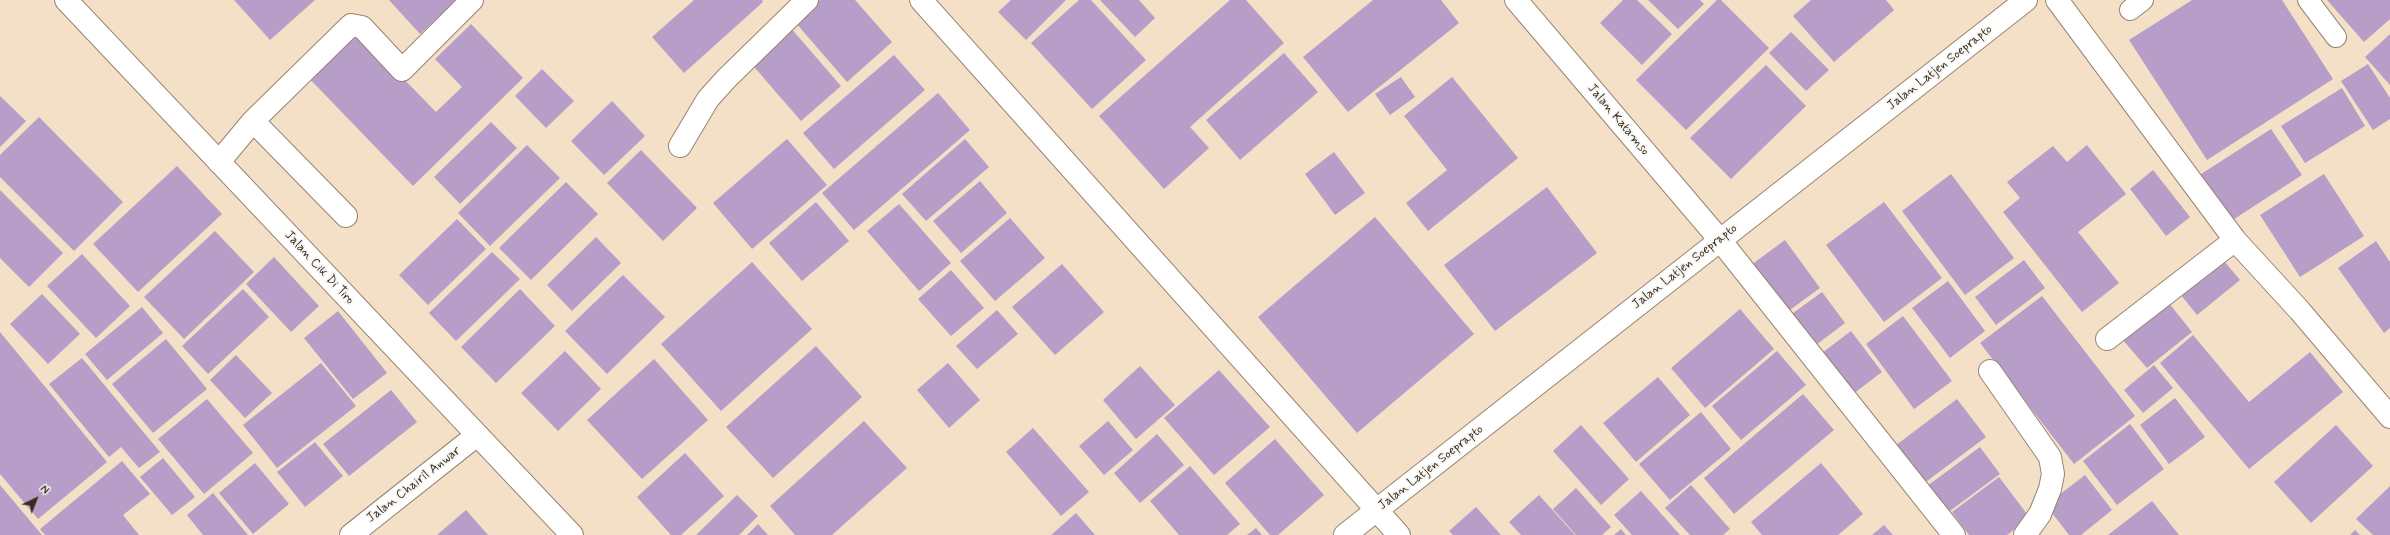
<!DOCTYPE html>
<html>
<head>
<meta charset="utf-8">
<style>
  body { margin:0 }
  #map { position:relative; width:2390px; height:535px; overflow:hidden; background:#f4dfc7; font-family:Mynerve,sans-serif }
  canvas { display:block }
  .north { position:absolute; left:16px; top:479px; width:40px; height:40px; -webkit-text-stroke:3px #f6f6f2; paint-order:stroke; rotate:43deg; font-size:11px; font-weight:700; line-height:16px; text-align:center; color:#3b2a1e }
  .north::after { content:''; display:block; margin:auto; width:14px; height:18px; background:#3b2a1e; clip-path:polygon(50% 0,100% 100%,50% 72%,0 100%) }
</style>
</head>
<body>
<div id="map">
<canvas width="2390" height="535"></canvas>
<div class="north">N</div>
</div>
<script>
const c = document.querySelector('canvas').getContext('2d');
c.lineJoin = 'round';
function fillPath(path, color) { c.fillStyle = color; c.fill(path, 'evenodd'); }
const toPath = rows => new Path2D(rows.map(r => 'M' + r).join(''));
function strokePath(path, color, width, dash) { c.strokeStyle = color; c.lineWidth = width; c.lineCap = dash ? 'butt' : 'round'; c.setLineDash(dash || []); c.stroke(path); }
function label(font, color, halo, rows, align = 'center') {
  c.font = font + ' Mynerve,sans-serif'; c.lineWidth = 3.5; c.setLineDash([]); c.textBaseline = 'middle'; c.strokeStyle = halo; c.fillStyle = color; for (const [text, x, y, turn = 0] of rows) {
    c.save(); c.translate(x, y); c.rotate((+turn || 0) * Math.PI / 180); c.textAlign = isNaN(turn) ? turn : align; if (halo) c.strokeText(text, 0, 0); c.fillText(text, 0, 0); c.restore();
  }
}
const building = toPath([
  [234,0,315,0,270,40],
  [389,0,454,0,456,1,420,34],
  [694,0,762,0,763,2,684,73,652,37],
  [820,0,855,0,892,42,847,82,795,22],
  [1011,0,1066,0,1026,40,998,12],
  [1079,0,1091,0,1146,60,1092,109,1031,43],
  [1100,0,1139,0,1155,18,1135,37],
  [1230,0,1246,0,1284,43,1190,127,1209,148,1164,189,1099,116],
  [1373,0,1441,0,1459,23,1348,112,1303,57],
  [1623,0,1637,0,1672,34,1642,65,1600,23],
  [1648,0,1700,0,1704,4,1678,29],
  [1717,0,1721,0,1769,48,1686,130,1636,80],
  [1811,0,1886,0,1894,10,1834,62,1793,16],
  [2192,0,2282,0,2333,79,2207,160,2129,40],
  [2327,0,2390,0,2390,19,2364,42],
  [471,24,523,78,413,186,305,74,353,27,436,112,462,87,435,59],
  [789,26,841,86,801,121,749,61],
  [1791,32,1829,70,1806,91,1769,53],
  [2390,34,2390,85,2365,57],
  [1284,53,1318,92,1240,160,1206,120],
  [894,55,925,90,834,169,803,133],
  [2368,64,2390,98,2390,119,2373,130,2341,81],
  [1766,65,1806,106,1731,179,1690,138],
  [542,69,574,101,546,128,515,96],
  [1401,77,1415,97,1390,115,1375,94],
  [1452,77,1518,158,1428,231,1406,203,1447,170,1404,116],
  [2342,88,2365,126,2305,163,2281,126],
  [938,93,970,130,854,230,822,193],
  [0,96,26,121,0,147],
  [612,101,645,136,604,175,571,141],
  [39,117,123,202,74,251,0,177,0,155],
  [491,122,517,148,460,204,434,177],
  [2271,129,2302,175,2228,223,2198,176],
  [787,139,827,185,752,249,713,203],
  [965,139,989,167,926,221,902,194],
  [527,145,560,178,490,246,458,213],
  [2087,145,2126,194,2078,232,2119,283,2082,312,2003,212,2020,198,2007,182,2053,146,2067,162],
  [641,150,697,208,663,241,607,183],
  [1334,152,1365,193,1335,215,1305,174],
  [177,166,222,214,138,292,93,244],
  [2153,170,2190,217,2166,236,2130,189],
  [1951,174,2014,258,1965,295,1902,211],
  [2324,174,2364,236,2300,277,2260,215],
  [980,181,1007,213,961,253,933,221],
  [566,182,598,214,531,280,499,248],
  [1547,187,1597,253,1495,331,1444,265],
  [0,190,63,253,29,287,0,258],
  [816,202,849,241,802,281,769,243],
  [1884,202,1942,278,1884,322,1826,245],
  [899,204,951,263,919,291,867,231],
  [1375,217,1474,334,1357,433,1258,317],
  [1010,218,1045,258,995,301,960,261],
  [457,219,486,249,428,305,399,275],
  [215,231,254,272,184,339,144,297],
  [596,237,621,263,572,311,547,285],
  [1785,240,1820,288,1783,315,1747,268],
  [2376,241,2390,262,2390,328,2384,333,2338,268],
  [492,252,520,279,456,341,429,313],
  [82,254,130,306,96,338,47,286],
  [274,257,319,306,291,332,246,284],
  [2024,260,2045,288,1996,325,1975,297],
  [2224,261,2240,280,2197,315,2181,295],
  [752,262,812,329,721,411,661,344],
  [1062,264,1104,312,1055,355,1012,307],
  [951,270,984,308,951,336,918,299],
  [623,275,665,317,607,374,565,331],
  [1948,281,1985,331,1950,358,1912,308],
  [243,289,269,317,208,374,182,346],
  [520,289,555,326,496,383,461,347],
  [1822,292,1845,323,1812,348,1789,316],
  [42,294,80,334,48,364,10,324],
  [2042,296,2135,416,2074,464,1980,343],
  [2168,302,2192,332,2147,368,2122,339],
  [142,307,163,333,107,380,85,354],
  [1740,309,1774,349,1705,408,1671,368],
  [997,310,1018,334,977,369,956,346],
  [338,311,387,373,353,399,304,338],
  [1903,316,1952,381,1914,409,1866,344],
  [1851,331,1882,372,1849,397,1818,356],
  [0,332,107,462,38,519,0,474],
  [2193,335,2249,402,2310,352,2343,392,2249,469,2160,363],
  [166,339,207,389,153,433,112,384],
  [816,346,862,397,773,478,726,427],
  [565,351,601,389,558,431,521,393],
  [1777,351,1806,385,1741,440,1712,406],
  [236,355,272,393,245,418,210,380],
  [82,358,160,452,139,468,121,447,109,457,49,384],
  [654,359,708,420,642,479,587,420],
  [321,363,356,406,277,468,243,425],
  [948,363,980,400,949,428,917,390],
  [2154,365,2173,388,2143,413,2124,390],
  [1140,366,1175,405,1136,439,1103,400],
  [1219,370,1270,427,1214,475,1164,418],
  [1658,377,1690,415,1636,462,1603,423],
  [391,390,417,422,349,476,323,444],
  [1803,394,1834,430,1734,514,1704,478],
  [2175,398,2205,437,2169,464,2140,425],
  [207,399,253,453,204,494,158,439],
  [1957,399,1986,437,1919,487,1891,449],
  [1701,412,1731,449,1670,500,1639,464],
  [864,421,907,468,832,535,795,535,770,506],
  [1108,421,1133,450,1104,475,1079,446],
  [2130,424,2164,469,2117,505,2083,461],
  [1581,425,1629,479,1601,505,1553,451],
  [2336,425,2373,466,2311,523,2274,482],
  [1033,428,1089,492,1061,516,1006,452],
  [1157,434,1184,465,1140,503,1114,473],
  [1275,439,1324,495,1278,535,1270,535,1225,483],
  [315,442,343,476,305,507,277,472],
  [1980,447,2000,474,1943,516,1923,489],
  [685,453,724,496,681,535,671,535,637,497],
  [163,458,195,497,172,515,140,477],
  [122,461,150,494,123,515,139,535,45,535,40,529],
  [255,463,289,504,253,534,219,493],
  [1821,463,1863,514,1838,535,1762,535,1751,522],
  [1190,466,1240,524,1227,535,1179,535,1150,501],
  [2085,475,2112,510,2081,535,2069,535,2046,505],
  [1999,477,2030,518,2007,535,1969,535,1952,512],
  [0,485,42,535,0,535],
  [1691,485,1730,529,1723,535,1690,535,1665,508],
  [2390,486,2390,535,2373,535,2356,519],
  [1576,488,1611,527,1602,535,1576,535,1553,509],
  [1641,491,1680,535,1632,535,1614,515],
  [213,493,248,535,203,535,187,515],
  [737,495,758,516,739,535,696,535],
  [1539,495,1575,535,1521,535,1509,522],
  [2152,501,2179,535,2108,535],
  [1476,507,1501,535,1453,535,1449,531],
  [466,510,488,535,437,535],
  [1076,513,1095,535,1051,535],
  [758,524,768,535,747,535],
  [1884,525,1893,535,1872,535],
  [1256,528,1262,535,1247,535],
  [1621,529,1626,535,1614,535],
  [2355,530,2360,535,2350,535]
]);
const service = toPath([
  [2308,0,2336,37],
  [2130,10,2143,0]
]);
const minor = toPath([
  [921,0,1399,535],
  [1516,0,1720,240,1954,535],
  [2057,0,2235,240,2300,311,2390,417],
  [253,121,346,216],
  [680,146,708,99,726,79,807,0],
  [219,162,253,121,351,25,362,27,402,70,472,0],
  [2107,339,2235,240],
  [1990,371,2050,457,2053,474,2050,489,2040,514,2025,535],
  [351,535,477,435]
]);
const tertiary = toPath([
  [66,0,572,535],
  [1345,535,2026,0]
]);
const streetNames = [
  ["Jalan Latjen Soeprapto",1940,68,-38],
  ["Jalan Katamso",1618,120,50],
  ["Jalan Latjen Soeprapto",1685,267,-38],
  ["Jalan Cik Di Tiro",319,268,47],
  ["Jalan Latjen Soeprapto",1431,468,-38],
  ["Jalan Chairil Anwar",414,485,-38]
];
fillPath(building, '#b69ec8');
strokePath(service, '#988472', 22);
strokePath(minor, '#988472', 24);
strokePath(tertiary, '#988472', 24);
strokePath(service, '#fff', 20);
strokePath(minor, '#fff', 22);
strokePath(tertiary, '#fff', 22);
label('13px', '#3b2a1e', '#f6f6f2', streetNames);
</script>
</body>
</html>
